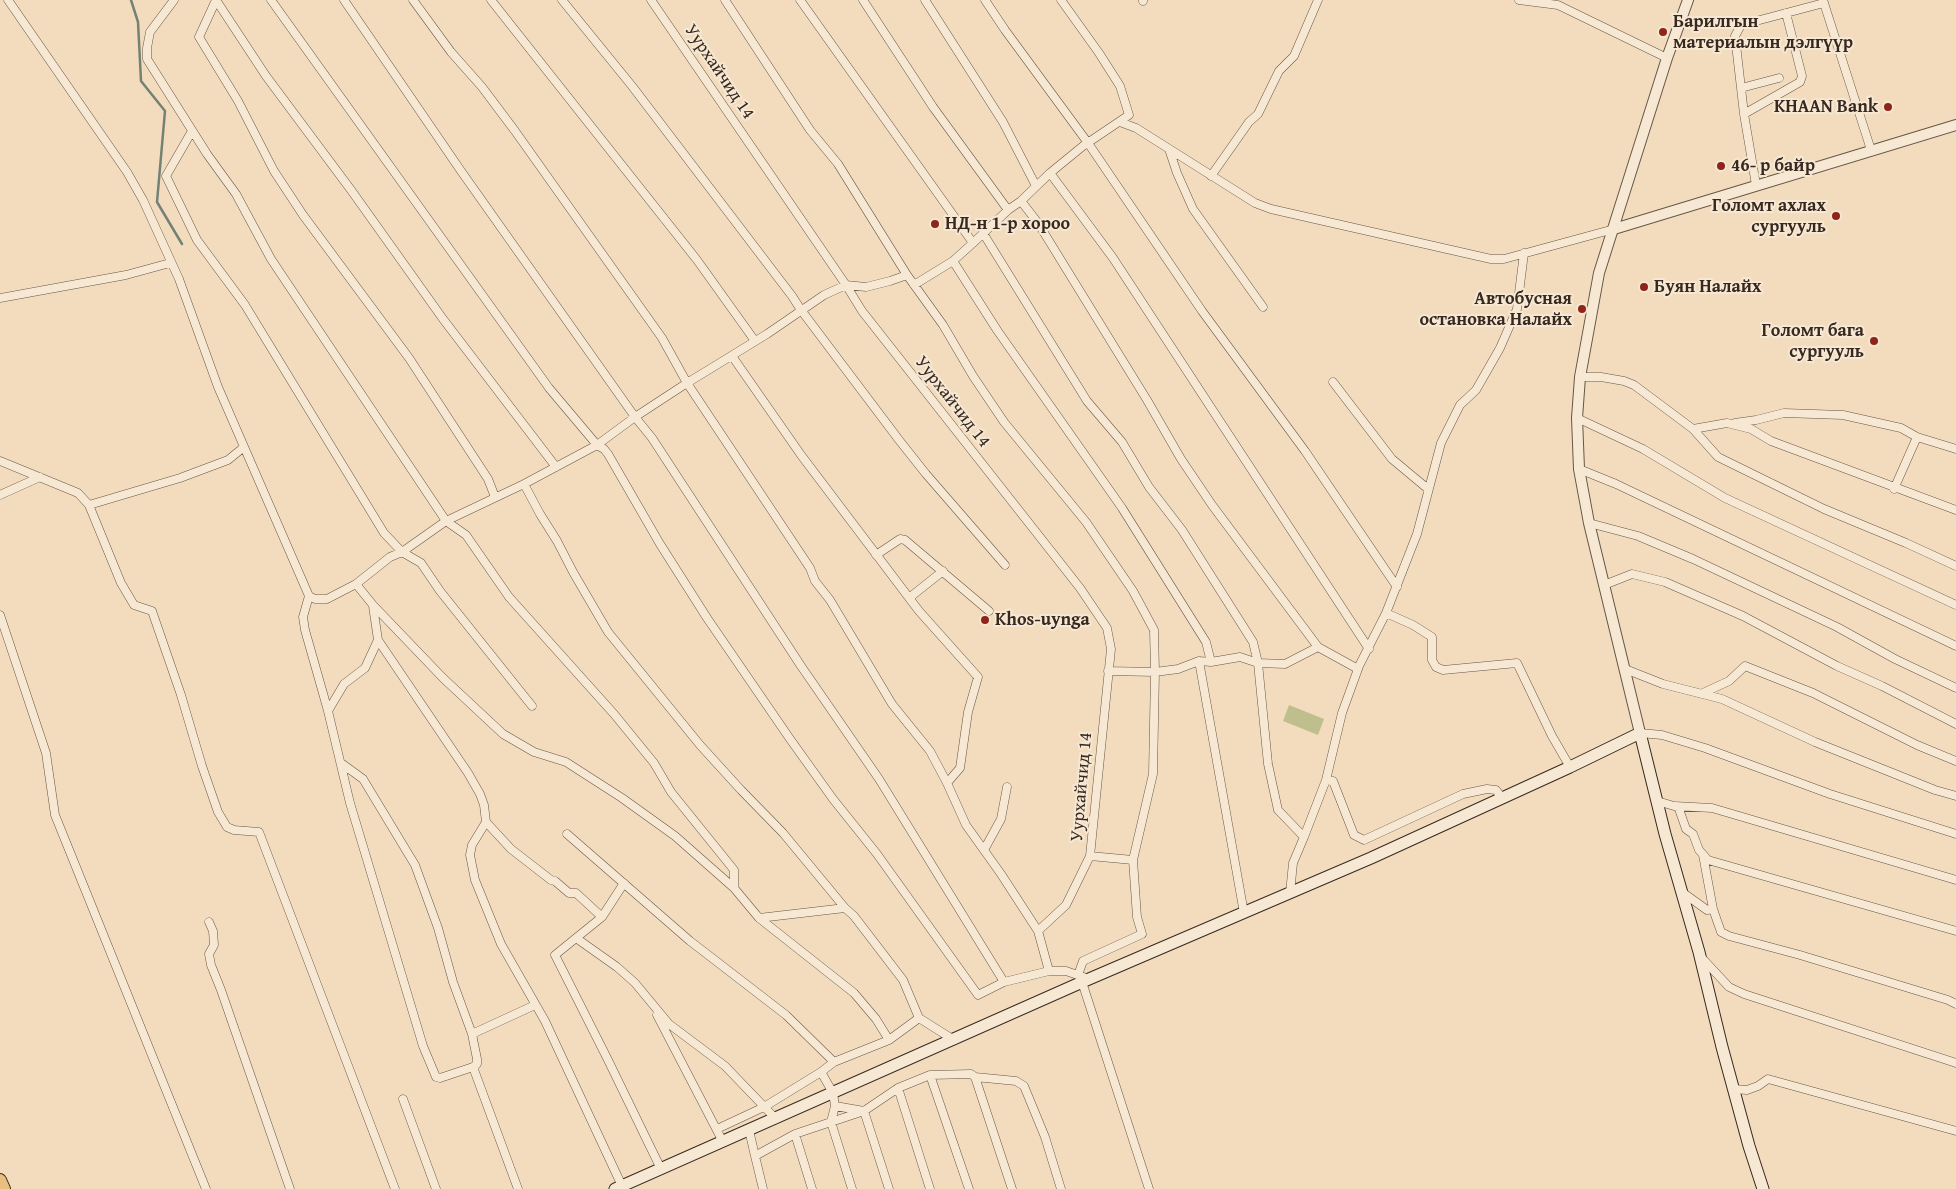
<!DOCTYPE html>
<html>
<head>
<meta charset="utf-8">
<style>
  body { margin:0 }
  canvas { display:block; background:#f3dcbd }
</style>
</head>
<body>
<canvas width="1956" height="1189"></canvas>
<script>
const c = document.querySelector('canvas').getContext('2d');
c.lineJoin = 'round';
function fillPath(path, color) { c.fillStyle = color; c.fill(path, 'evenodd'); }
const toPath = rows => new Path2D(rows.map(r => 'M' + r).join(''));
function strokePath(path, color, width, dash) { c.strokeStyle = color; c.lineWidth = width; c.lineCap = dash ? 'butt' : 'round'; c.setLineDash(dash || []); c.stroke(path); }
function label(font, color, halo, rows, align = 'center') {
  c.font = font + ' "Gentium Book Plus",serif'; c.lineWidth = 4; c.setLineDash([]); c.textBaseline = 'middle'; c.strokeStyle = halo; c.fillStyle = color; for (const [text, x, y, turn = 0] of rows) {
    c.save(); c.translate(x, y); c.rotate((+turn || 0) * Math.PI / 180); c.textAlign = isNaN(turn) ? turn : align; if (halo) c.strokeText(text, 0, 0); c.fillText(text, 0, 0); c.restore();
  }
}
const green = toPath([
  [1289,705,1324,719,1318,735,1283,721]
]);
const stream = toPath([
  [131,0,138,22,141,81,165,111,157,202,182,244]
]);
const minor = toPath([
  [8,0,127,172,143,200,179,279,218,387,309,596,315,599,327,599,356,584,373,605,443,678,503,734,534,752,566,762,622,798,675,836,734,888],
  [174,0,150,32,147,48,147,59,207,154,236,194,271,259,446,521,466,535,509,597,614,714,654,763,671,792,734,870,734,888,759,918,845,908],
  [216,0,199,37,238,101,274,171,303,215,409,358,488,479,495,497],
  [216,0,266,76,351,190,443,319,556,467],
  [271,0,549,388,597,445,604,449,608,454,660,544,707,618,790,739,833,799,877,854,978,995,1004,982,1049,971,1066,971,1089,979],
  [344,0,461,171,635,417,652,438,801,666,879,779,1004,982],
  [413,0,451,52,482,87,515,131,662,338,687,383,810,568,815,581,830,600,892,704,930,751,947,783],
  [491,0,697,260,755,341],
  [562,0,632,86,792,296,801,310,899,440,926,474,1005,565],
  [651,0,846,285,862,311,1080,588,1107,628,1111,649,1090,856],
  [725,0,810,130,838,164,907,275,943,325,973,376,1004,422,1086,522,1133,591,1154,630,1155,672,1108,671],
  [800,0,973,243,1008,210,1021,201,1050,173,1083,146,1129,115,1120,86,1099,53,1061,0],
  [863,0,933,107,1008,210],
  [925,0,1003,122,1036,186],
  [985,0,1005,30,1088,143,1202,311,1305,451,1397,587],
  [1143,0,1143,1],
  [1519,0,1558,5,1667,58],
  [1823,0,1871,150],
  [1741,88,1779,78],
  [1744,114,1800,82,1802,76,1786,13],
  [1120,122,1136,128,1255,203,1271,209,1491,259,1504,259,1614,229],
  [192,131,166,176,197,240,245,305,384,533,402,552,421,563,440,591,532,706],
  [1169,149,1177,173,1193,209,1263,307],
  [1050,173,1113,258,1369,649],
  [1211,176,1249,122,1258,114,1279,71,1294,56,1318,0],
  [1756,185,1744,114,1735,36,1741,25,1824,3],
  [1021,201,1038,223,1147,400,1181,459,1212,505,1318,647],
  [983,233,1087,401,1122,442,1149,487,1182,530,1253,642,1258,663,1268,764,1278,810,1304,837,1293,863,1290,893],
  [953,261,997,330,1122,508,1206,642,1211,662],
  [914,285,953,261,973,243],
  [0,298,126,275,170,263],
  [732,356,801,455,919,611,978,677,968,712,960,768,947,783,966,825,1001,874,1038,931],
  [1580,377,1601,377,1624,381,1634,385,1693,429,1718,457,1824,509,1906,543,1956,566],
  [1333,382,1392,459,1428,489],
  [1577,418,1643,449,1725,498,1956,605],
  [1735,423,1756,420,1784,413,1843,415,1901,428,1917,437,1956,449],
  [1693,429,1727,423,1751,429,1771,441,1956,510],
  [0,461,78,493,89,505,121,583,134,605,152,611,181,695,202,766,218,812,227,827,234,830,259,832,395,1189],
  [1579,469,1616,484,1956,646],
  [524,484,540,514,557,541,573,572,608,632,700,745,741,790,783,833,845,908,854,916,903,980,919,1018,954,1040],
  [1894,489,1917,437],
  [0,495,40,477],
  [89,505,180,478,228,460,244,447],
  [1589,523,1638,536,1693,559,1837,627,1895,659,1956,688],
  [876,555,900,539,905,540,989,611],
  [356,584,390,557,402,552,446,521,524,484,597,445,635,417,687,383,767,334,824,295,846,285,866,287,890,281,907,275],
  [1604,585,1632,574,1665,582,1743,616,1837,666,1882,686,1956,724],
  [309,596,303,617,305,630,328,711,350,803,423,1046,436,1077,440,1078,473,1067,477,1064,477,1059,472,1034,453,982,438,928,415,865,363,779,341,763],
  [909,598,943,571],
  [373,606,378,640,468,773,480,794,484,805,486,822,472,845,470,855,475,880,501,944,545,1021,622,1186],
  [1386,613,1413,625,1432,637,1432,660,1436,667,1443,670,1517,663,1552,736,1570,767],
  [0,615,46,753,55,815,206,1189],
  [1199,661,1244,913],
  [1625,669,1663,684,1722,699,1815,742,1935,790,1956,796],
  [1703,693,1729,681,1745,666,1813,693,1917,745,1956,761],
  [328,711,344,684,365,668,378,640],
  [1640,733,1662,735,1705,748,1830,794,1956,834],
  [1326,780,1333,781,1354,835,1364,840,1463,794,1487,789,1496,790,1502,798],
  [1657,801,1674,806,1712,808,1956,880],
  [1676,806,1679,809,1686,829,1693,834,1699,850,1708,860,1956,931],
  [486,822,511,849,551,880,555,881,569,893,576,893,602,917],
  [567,834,690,941,786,1015,834,1062],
  [1304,837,1326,780,1342,713,1358,669],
  [984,850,1001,819,1007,787],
  [1703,855,1713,909],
  [624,883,602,917,555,955,608,1060,661,1169],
  [1682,892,1707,910,1713,909,1721,932,1729,936,1800,955,1948,1000,1956,1004],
  [759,918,854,993,876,1019,889,1040],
  [209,922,213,931,214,945,209,954,211,965,221,990,290,1189],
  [576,938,617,967,635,983,669,1024,725,1066,776,1119],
  [1701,957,1729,987,1744,994,1956,1063],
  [1049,971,1038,931,1066,905,1090,856,1133,860,1153,774,1155,672,1178,669,1199,661,1211,662,1240,657,1258,663,1285,664,1318,647,1358,669,1359,666,1386,613,1417,534,1441,443,1460,405,1476,390,1500,348,1517,309,1524,253],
  [1078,975,1083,961,1142,934,1137,917,1133,860],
  [1082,982,1149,1189],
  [657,1015,723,1142],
  [472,1034,535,1005],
  [473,1067,518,1189],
  [930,1075,969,1189],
  [975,1077,1016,1081,1024,1086,1045,1137,1061,1189],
  [898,1088,930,1189],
  [1733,1089,1747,1090,1758,1086,1768,1079,1956,1131],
  [403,1099,436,1189],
  [835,1106,864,1111,889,1189],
  [717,1129,764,1107,821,1072],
  [749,1130,755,1156],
  [795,1134,812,1189],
  [763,1189,755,1156,795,1134,864,1111,898,1088,930,1075,971,1074,975,1077,1012,1189],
  [852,1189,831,1122,835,1106,833,1093,821,1072,834,1062,889,1040,919,1018]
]);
const tertiary = toPath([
  [1614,229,1956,125],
  [1640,733,1589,523,1579,469,1577,418,1580,377,1599,273,1667,58,1688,0]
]);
const secondary = toPath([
  [615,1189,1089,979,1371,858,1570,767,1640,733,1665,834,1699,952,1722,1047,1749,1146,1763,1189]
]);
const trunk = toPath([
  [0,1180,4,1189]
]);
const markers = [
  [1663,32,5,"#8f2418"],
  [1888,107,5,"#8f2418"],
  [1721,166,5,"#8f2418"],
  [1836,216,5,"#8f2418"],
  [935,224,5,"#8f2418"],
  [1644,287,5,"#8f2418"],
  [1582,309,5,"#8f2418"],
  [1874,341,5,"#8f2418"],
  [985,620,5,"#8f2418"]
];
const poiNames = [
  ["Барилгын",1673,22],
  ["материалын дэлгүүр",1673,43],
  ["KHAAN Bank",1878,107,"right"],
  ["46- р байр",1731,166],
  ["Голомт ахлах",1826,206,"right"],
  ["сургууль",1826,227,"right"],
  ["НД-н 1-р хороо",945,224],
  ["Буян Налайх",1654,287],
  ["Автобусная",1572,299,"right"],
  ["остановка Налайх",1572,320,"right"],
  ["Голомт бага",1864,331,"right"],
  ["сургууль",1864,352,"right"],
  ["Khos-uynga",995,620]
];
const streetNames = [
  ["Уурхайчид 14",719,72,56],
  ["Уурхайчид 14",952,402,52],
  ["Уурхайчид 14",1082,787,-85]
];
fillPath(green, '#bfbf8e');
strokePath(stream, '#748175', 2.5);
strokePath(minor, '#665647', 9);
strokePath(tertiary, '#665647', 12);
strokePath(secondary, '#372920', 13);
strokePath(trunk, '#372920', 14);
strokePath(minor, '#f7e8d4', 8);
strokePath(tertiary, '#f7e8d4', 10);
strokePath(secondary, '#f7e8d4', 11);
strokePath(trunk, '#eabe7e', 12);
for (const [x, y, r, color] of markers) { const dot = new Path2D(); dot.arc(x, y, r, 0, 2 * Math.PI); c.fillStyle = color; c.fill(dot); strokePath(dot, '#f7e8d4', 2); }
label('bold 18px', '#372920', '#f7e8d4', poiNames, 'left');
label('18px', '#372920', '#f7e8d4', streetNames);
</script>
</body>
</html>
